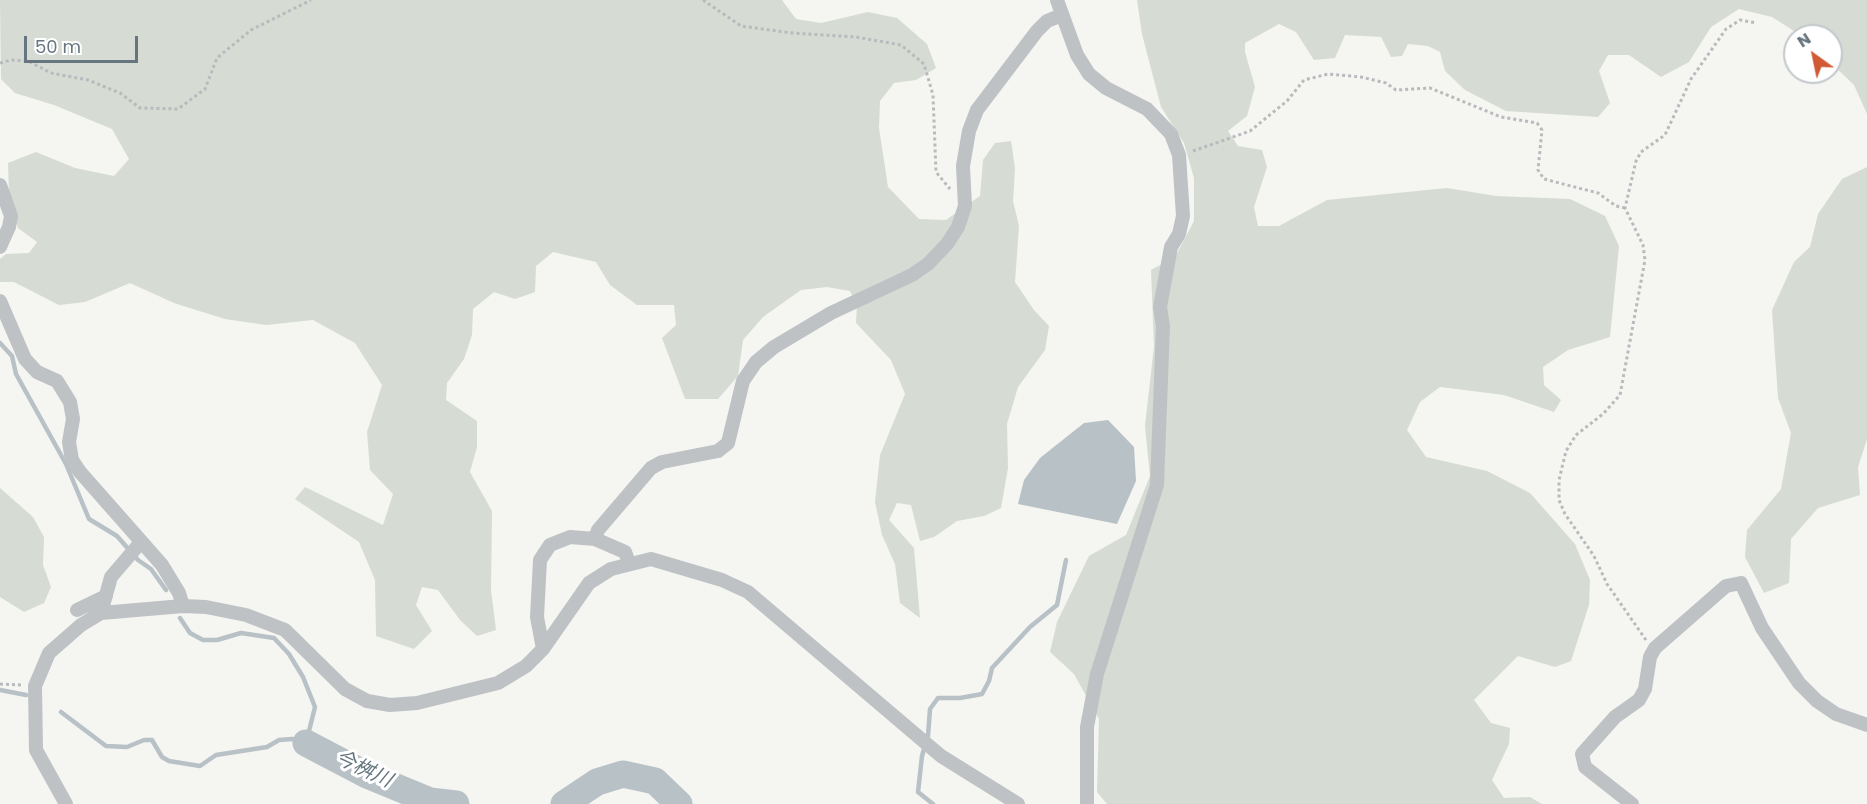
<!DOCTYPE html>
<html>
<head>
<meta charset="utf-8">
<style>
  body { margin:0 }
  #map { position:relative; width:1867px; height:804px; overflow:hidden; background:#f5f5f2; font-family:Poppins,sans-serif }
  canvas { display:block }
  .north { position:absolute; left:1783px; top:24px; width:60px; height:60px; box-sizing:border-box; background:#fff; border:2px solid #c2c8cc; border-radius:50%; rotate:327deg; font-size:16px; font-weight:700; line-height:24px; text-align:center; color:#677580 }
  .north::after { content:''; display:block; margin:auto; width:21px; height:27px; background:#d15a35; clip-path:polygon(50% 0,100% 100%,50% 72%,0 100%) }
  .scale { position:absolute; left:24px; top:36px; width:114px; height:27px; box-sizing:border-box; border:3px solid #677580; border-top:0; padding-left:8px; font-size:18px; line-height:21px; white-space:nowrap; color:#677580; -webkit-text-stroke:4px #fff; paint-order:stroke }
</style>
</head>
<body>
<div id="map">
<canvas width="1867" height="804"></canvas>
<div class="north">N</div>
<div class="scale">50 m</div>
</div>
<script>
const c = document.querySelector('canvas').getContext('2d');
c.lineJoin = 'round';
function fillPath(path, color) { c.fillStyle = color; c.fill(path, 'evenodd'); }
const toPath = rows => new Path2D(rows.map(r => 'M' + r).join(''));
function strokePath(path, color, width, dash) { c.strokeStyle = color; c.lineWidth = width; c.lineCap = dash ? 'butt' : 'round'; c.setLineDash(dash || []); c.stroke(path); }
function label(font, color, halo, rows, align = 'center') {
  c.font = font + ' Poppins,"Noto Sans JP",sans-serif'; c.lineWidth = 6; c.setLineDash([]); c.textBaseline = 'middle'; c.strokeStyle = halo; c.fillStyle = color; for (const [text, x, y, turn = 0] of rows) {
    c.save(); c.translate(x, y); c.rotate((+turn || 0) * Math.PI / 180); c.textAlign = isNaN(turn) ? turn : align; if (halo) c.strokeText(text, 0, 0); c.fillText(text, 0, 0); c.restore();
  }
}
const green = toPath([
  [0,0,782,0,796,19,821,23,868,12,897,18,927,44,936,68,916,80,894,83,880,101,879,128,888,187,919,219,946,220,980,196,983,160,995,143,1011,141,1015,168,1013,201,1019,226,1015,282,1034,310,1049,326,1045,350,1018,387,1007,424,1008,468,1001,508,984,516,957,521,934,537,920,541,911,505,897,503,889,520,914,548,920,618,900,603,895,564,882,535,875,502,880,455,905,394,891,360,856,323,857,305,850,291,827,287,801,290,763,317,743,340,738,376,718,399,685,399,662,338,676,325,674,305,637,305,610,285,596,262,553,252,536,266,535,292,515,299,494,292,473,309,472,335,464,359,447,383,446,400,477,421,477,447,470,472,492,511,491,590,496,630,477,636,460,620,438,590,422,587,416,605,432,631,414,649,376,636,375,580,359,542,295,499,305,487,383,525,393,494,370,470,367,432,382,385,355,343,313,320,266,325,225,319,174,303,130,283,85,302,59,305,14,282,0,282,0,259,6,254,29,253,37,242,18,228,9,192,8,163,36,152,75,168,114,176,129,159,112,129,54,105,15,93,1,79],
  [1137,0,1867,0,1867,114,1854,85,1831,63,1831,36,1802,36,1772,17,1739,9,1711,27,1689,62,1661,77,1629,55,1608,55,1599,71,1610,103,1598,117,1506,111,1465,90,1445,71,1440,52,1428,46,1408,44,1402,56,1391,57,1381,37,1345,35,1335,58,1314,60,1296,32,1279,24,1245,43,1245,52,1255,87,1247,116,1228,131,1238,146,1262,150,1267,167,1254,207,1258,226,1279,226,1327,200,1447,188,1496,196,1570,199,1605,216,1619,246,1610,337,1568,350,1543,367,1544,385,1561,400,1554,412,1504,395,1440,387,1420,402,1407,430,1426,457,1487,471,1530,493,1575,544,1590,580,1589,605,1571,661,1555,667,1518,656,1474,700,1491,723,1510,728,1509,744,1492,780,1504,798,1530,797,1542,804,1107,804,1097,792,1099,719,1074,674,1050,652,1057,622,1089,556,1126,535,1150,476,1145,426,1154,346,1151,270,1175,257,1194,221,1194,178,1184,143,1161,107,1142,34],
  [1867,167,1867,439,1858,467,1860,495,1818,508,1791,539,1789,583,1764,593,1745,557,1747,530,1781,489,1791,433,1778,398,1772,310,1794,262,1810,247,1818,214,1842,179],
  [0,488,33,517,44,537,43,565,51,587,44,603,24,612,0,597]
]);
const water = toPath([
  [1108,420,1134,447,1136,481,1117,524,1018,504,1024,480,1040,458,1084,423]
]);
const stream = toPath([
  [0,343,12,356,16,374,66,464,89,519,117,536,138,560,151,569,166,590],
  [0,690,26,695],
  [61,712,106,746,127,747,144,740,152,740,162,757,169,761,200,766,216,755,267,747,279,740,292,739,306,743,315,707,303,677,289,654,274,638,241,633,217,640,203,640,190,633,180,618],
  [933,804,918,792,922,756,928,736,930,709,938,698,960,698,982,694,989,681,992,668,1030,627,1057,605,1066,560]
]);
const river = toPath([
  [306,743,367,775,430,801,456,804],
  [564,804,597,782,623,774,655,781,679,804]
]);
const path = toPath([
  [703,0,741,26,792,33,856,37,901,45,924,64,933,95,936,172,950,189],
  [0,63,11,60,28,61,51,73,88,80,120,93,140,108,178,109,205,89,217,58,251,30,311,0],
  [1193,151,1250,131,1287,101,1304,80,1328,74,1361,77,1386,83,1396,90,1430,88,1501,117,1537,123,1542,130,1538,170,1544,179,1598,193,1616,206,1625,208],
  [1646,640,1607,584,1594,556,1565,514,1559,500,1559,480,1566,451,1576,435,1603,414,1620,395,1645,260,1643,245,1625,208,1636,161,1641,152,1665,135,1691,79,1726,29,1740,20,1757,23],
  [0,684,22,685]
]);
const street = toPath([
  [1057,0,1077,55,1089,74,1106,88,1147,109,1171,134,1179,155,1183,216,1179,234,1171,247,1160,307,1163,326,1157,485,1097,674,1087,727,1087,804],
  [0,185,11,216,9,227,0,247],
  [0,301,25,359,37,372,57,381,70,402,73,419,69,442,72,460,80,472,162,565,179,593,183,606],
  [595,539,598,530,651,468,662,462,718,451,728,443,743,381,756,362,774,347,831,313,912,275,928,264,947,244,958,227,965,206,963,166,969,131,977,110,1037,31,1047,21,1062,15],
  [77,610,106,596],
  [101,613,111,577,141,542],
  [543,649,537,617,540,560,550,545,570,537,595,539,625,552,629,563],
  [66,804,36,750,35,686,49,653,81,625,101,613,183,606,206,607,246,615,285,630,345,689,367,701,390,705,417,703,498,683,526,666,543,649,589,583,611,569,651,559,722,580,748,592,941,756,1018,804],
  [1632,804,1585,767,1582,754,1615,717,1639,700,1645,689,1650,657,1655,648,1726,586,1741,583,1762,628,1799,683,1817,701,1836,714,1867,725]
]);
const waterNames = [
  ["今桝川",363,770,25]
];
fillPath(green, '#d6dbd3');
fillPath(water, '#b8c1c6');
strokePath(stream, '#b8c1c6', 4.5);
strokePath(river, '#b8c1c6', 27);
strokePath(path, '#b8bbbd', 3, [3, 3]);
strokePath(street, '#bec2c5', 14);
label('italic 20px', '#63767d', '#fff', waterNames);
</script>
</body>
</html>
